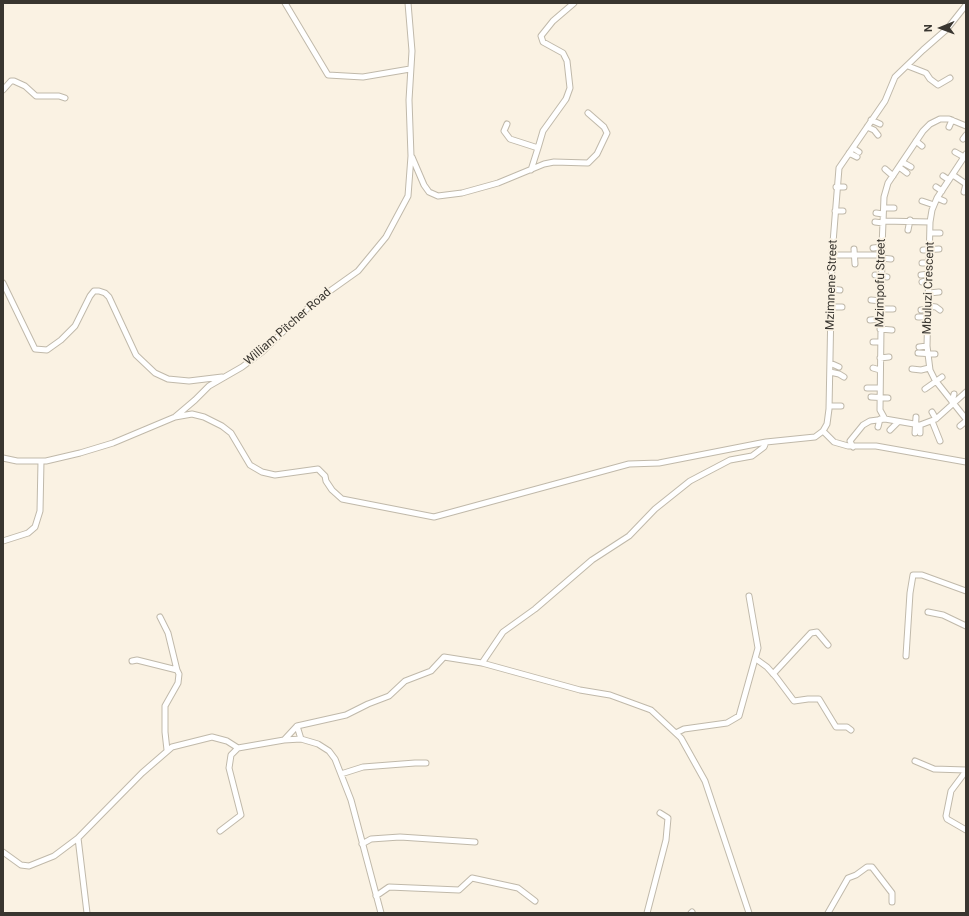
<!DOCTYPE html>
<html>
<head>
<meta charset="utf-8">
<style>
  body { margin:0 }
  #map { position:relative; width:969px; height:916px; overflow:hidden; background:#faf2e3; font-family:Roboto,sans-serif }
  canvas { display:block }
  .frame { position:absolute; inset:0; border:4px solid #393630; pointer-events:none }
  .north { position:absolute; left:921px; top:8px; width:40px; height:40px; -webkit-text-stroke:3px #faf2e3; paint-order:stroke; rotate:269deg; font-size:11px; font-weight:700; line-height:16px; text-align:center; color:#393630 }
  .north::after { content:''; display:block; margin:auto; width:14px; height:18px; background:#393630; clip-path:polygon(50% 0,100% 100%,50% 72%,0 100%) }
</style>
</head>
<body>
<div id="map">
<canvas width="969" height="916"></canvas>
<div class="frame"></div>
<div class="north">N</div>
</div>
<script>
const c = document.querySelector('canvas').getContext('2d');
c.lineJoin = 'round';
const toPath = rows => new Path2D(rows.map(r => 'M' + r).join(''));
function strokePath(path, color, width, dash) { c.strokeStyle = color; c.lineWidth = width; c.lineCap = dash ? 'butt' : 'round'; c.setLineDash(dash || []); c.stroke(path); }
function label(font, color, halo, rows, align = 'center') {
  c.font = font + ' Roboto,sans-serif'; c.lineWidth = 3.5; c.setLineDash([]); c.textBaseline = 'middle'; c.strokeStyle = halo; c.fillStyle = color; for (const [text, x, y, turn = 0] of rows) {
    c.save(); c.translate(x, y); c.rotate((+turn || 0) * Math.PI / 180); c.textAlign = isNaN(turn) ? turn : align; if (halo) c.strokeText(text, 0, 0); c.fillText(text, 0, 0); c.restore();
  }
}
const minor = toPath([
  [285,3,328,75,363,77,410,69],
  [908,66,926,73,930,79,938,85,950,78],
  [3,90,11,81,14,81,25,86,36,96,59,96,65,98],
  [871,120,880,124],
  [507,124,504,131,510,139,538,148,531,170],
  [966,126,949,119,940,119,930,124,923,131,888,183,884,197,882,247,880,410,885,419,920,425,936,419,966,392],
  [867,127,874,130,878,135],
  [949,127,952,120],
  [963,139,966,135],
  [916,141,922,146],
  [538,148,543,131,566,99,570,88,567,61,563,53,543,42,541,36,553,21,574,3],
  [853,148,859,152],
  [955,152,964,157],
  [849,153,857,157],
  [966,154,937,198,932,210,930,222,927,346,930,370,935,380,966,419],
  [412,157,424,185,429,192,438,196,462,193,498,183,544,164,554,162,588,163,597,154,607,133,604,127,588,113],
  [902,162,911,167],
  [899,167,907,173],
  [885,169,893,176],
  [953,175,966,184],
  [943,176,949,180],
  [836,187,844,187],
  [936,187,942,191],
  [964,192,966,184],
  [937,198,944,201],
  [922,201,934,205],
  [884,208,894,208],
  [835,211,843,211],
  [876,213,883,214],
  [883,221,930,222],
  [875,222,883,223],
  [908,230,910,220],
  [930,233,940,233],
  [873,248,882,247],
  [854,249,855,264],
  [923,250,939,249],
  [832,255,881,255],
  [881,258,891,259],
  [922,263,930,263],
  [875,275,887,277],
  [921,275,929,274],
  [922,282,929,280],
  [3,283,35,349,47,350,61,340,75,326,90,296,94,291,99,291,105,293,109,297,136,355,155,373,168,379,189,381,222,377],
  [831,289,840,290],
  [929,293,939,292],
  [871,300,881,301],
  [929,306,936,307,940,310],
  [831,307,842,307],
  [881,309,893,309],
  [921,310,929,309],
  [918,317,928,317],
  [870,320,881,319],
  [880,329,892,330],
  [873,342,880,342],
  [919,347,927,346],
  [918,353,935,354],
  [880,358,889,357],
  [830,363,839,367],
  [873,368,880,370],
  [912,369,921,370,929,368],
  [830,372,839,374,844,377],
  [867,388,880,388],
  [925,389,942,377],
  [871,397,888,398],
  [952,402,954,394],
  [829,406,841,406],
  [932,412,936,419],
  [175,417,192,414,204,417,222,426,231,433,250,465,262,472,275,475,318,469,325,476,326,481,332,490,342,499,434,517,629,464,659,463,766,442,815,437,823,431,827,424,829,409,832,255,839,168,885,101,895,77,923,50,947,29,966,5],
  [932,421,940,441],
  [920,425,920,433],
  [960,426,966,421],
  [878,427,880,419],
  [890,430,898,422],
  [823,431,834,442,848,446,876,446,966,462],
  [915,433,916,417],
  [853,447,850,441,863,425,870,421,885,419],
  [3,458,17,461,46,461,80,453,113,443,175,417,195,400,209,386,242,367,262,352,313,303,358,271,386,237,408,196,411,156,409,100,412,51,408,3],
  [3,541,28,533,35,527,40,511,41,461],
  [928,612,943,615,966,626],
  [160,617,168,633,177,670],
  [906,656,910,593,913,575,922,575,966,591],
  [756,659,767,667,776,677,794,701,808,699,819,699,836,727,847,727,851,730],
  [132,661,137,660,177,670,179,674,178,683,165,706,165,732,167,750],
  [482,663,503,632,535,609,592,560,629,536,655,509,690,481,730,460,752,456,764,447,766,442],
  [773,674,811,633,817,632,828,645],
  [297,726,301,739],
  [676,733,684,729,727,723,739,716,758,648,749,596],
  [915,761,934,769,966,770],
  [966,771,951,791,946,816,947,819,966,830],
  [341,774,363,767,415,763,426,763],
  [220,831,241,815,229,768,231,755,238,748,284,740],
  [362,844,371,839,400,837,475,842],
  [3,852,21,865,29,866,54,856,78,838],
  [376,896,389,887,459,890,472,878,518,888,535,901],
  [87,913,78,838,142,773,172,747,212,737,227,741,238,748],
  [381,913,351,800,335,759,329,751,318,744,301,739,284,740,297,726,346,715,368,704,389,696,405,681,431,671,444,657,482,663,580,690,610,695,651,710,681,738,705,781,749,913],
  [647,913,666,840,668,818,660,813],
  [691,913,692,912],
  [828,913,848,878,856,875,867,867,872,867,892,893,892,902]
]);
const streetNames = [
  ["Mzimpofu Street",881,283,-89],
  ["Mzimnene Street",832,285,-88],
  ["Mbuluzi Crescent",929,288,-88],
  ["William Pitcher Road",288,327,-41]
];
strokePath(minor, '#c0b9aa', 7);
strokePath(minor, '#fff', 5);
label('12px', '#393630', '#faf2e3', streetNames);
</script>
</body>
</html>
